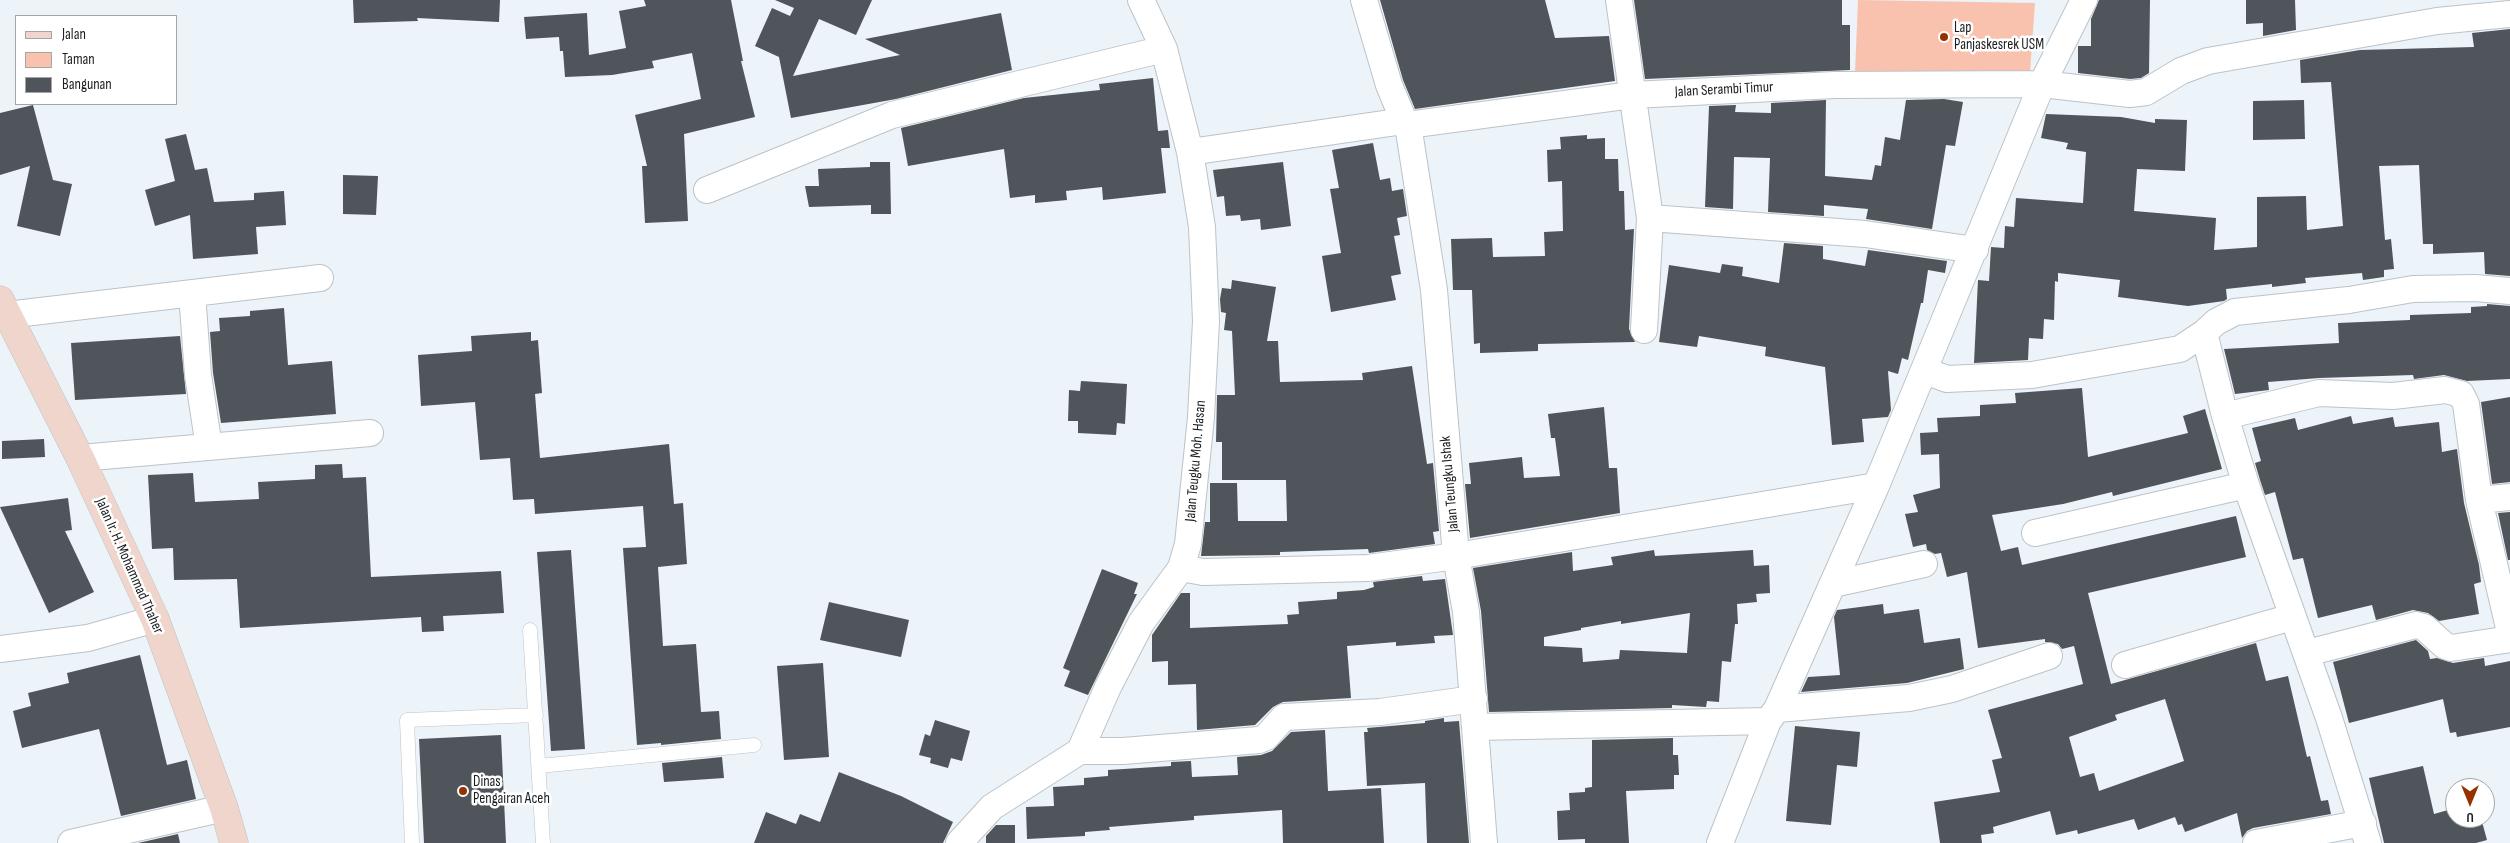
<!DOCTYPE html>
<html>
<head>
<meta charset="utf-8">
<style>
  body { margin:0 }
  #map { position:relative; width:2510px; height:843px; overflow:hidden; background:#ecf3f9; font-family:"Sofia Sans Condensed",sans-serif }
  canvas { display:block }
  .legend { position:absolute; left:15px; top:15px; width:162px; height:90px; box-sizing:border-box; background:#fff; border:1px solid #a4a5a5; margin:0; padding:6px 9px; list-style:none; font-size:15px; color:#1b1d1f }
  .legend li { display:flex; align-items:center; gap:10px; height:25px }
  .legend b { width:25px; border:1px solid #a4a5a5 }
  .north { position:absolute; left:2445px; top:778px; width:50px; height:50px; box-sizing:border-box; background:#fff; border:1px solid #a4a5a5; border-radius:50%; rotate:180deg; font-size:14px; font-weight:700; line-height:20px; text-align:center; color:#1b1d1f }
  .north::after { content:''; display:block; margin:auto; width:18px; height:22px; background:#963200; clip-path:polygon(50% 0,100% 100%,50% 72%,0 100%) }
</style>
</head>
<body>
<div id="map">
<canvas width="2510" height="843"></canvas>
<ul class="legend">
<li><b style="height:6px;background:#efd5cb"></b>Jalan</li>
<li><b style="height:14px;background:#f8c2af"></b>Taman</li>
<li><b style="height:14px;background:#4f555a"></b>Bangunan</li>
</ul>
<div class="north">U</div>
</div>
<script>
const c = document.querySelector('canvas').getContext('2d');
c.lineJoin = 'round';
function fillPath(path, color) { c.fillStyle = color; c.fill(path, 'evenodd'); }
const toPath = rows => new Path2D(rows.map(r => 'M' + r).join(''));
function strokePath(path, color, width, dash) { c.strokeStyle = color; c.lineWidth = width; c.lineCap = dash ? 'butt' : 'round'; c.setLineDash(dash || []); c.stroke(path); }
function label(font, color, halo, rows, align = 'center') {
  c.font = font + ' "Sofia Sans Condensed",sans-serif'; c.lineWidth = 5; c.setLineDash([]); c.textBaseline = 'middle'; c.strokeStyle = halo; c.fillStyle = color; for (const [text, x, y, turn = 0] of rows) {
    c.save(); c.translate(x, y); c.rotate((+turn || 0) * Math.PI / 180); c.textAlign = isNaN(turn) ? turn : align; if (halo) c.strokeText(text, 0, 0); c.fillText(text, 0, 0); c.restore();
  }
}
const green = toPath([
  [1858,0,2035,3,2030,72,1855,73]
]);
const building = toPath([
  [353,0,500,0,499,22,417,18,418,21,354,23],
  [644,0,731,0,743,61,741,61,755,117,684,134,688,221,645,223,642,166,647,166,635,115,701,99,692,53,652,61,654,68,612,75,565,77,563,51,560,51,559,37,526,39,524,17,587,13,589,55,626,48,619,11,646,6],
  [775,0,872,0,856,35,819,19,793,76,900,55,865,39,1001,13,1012,70,896,99,791,118,779,57,755,46,772,8,790,16,794,8],
  [1380,0,1545,0,1555,38,1609,36,1615,81,1415,109,1403,80],
  [1634,0,1842,0,1842,25,1850,25,1850,70,1645,79],
  [2099,0,2150,0,2149,73,2141,78,2130,79,2078,73,2078,46,2091,46,2091,19],
  [2246,0,2295,0,2296,30,2263,36,2263,23,2246,24],
  [2510,29,2510,276,2485,274,2484,252,2433,254,2433,244,2423,244,2419,165,2379,166,2385,240,2391,239,2394,269,2384,270,2384,277,2363,280,2362,273,2305,278,2306,283,2272,287,2272,284,2226,289,2227,299,2224,301,2188,306,2118,297,2120,280,2058,273,2058,282,2055,281,2054,320,2044,319,2043,339,2029,338,2028,360,1974,363,1978,280,1989,281,1991,247,2004,248,2005,226,2014,227,2016,198,2083,203,2086,152,2066,149,2068,143,2041,138,2046,114,2121,117,2155,123,2155,119,2187,120,2185,171,2137,169,2134,211,2216,218,2214,250,2257,247,2257,197,2306,196,2307,230,2343,226,2331,82,2301,83,2300,60,2360,50,2474,47,2472,33],
  [1153,78,1158,131,1168,130,1170,148,1161,148,1166,193,1103,200,1102,187,1066,191,1067,200,1035,203,1035,195,1010,198,1004,149,908,166,901,128,1024,98,1100,90,1099,84],
  [1944,99,1963,102,1955,146,1946,145,1932,229,1866,219,1868,209,1824,205,1824,216,1768,212,1770,158,1734,157,1733,209,1705,207,1709,106,1736,105,1735,112,1771,113,1771,103,1826,100,1825,176,1872,180,1875,165,1881,166,1885,137,1900,140,1906,100],
  [2304,100,2305,139,2253,140,2253,101],
  [33,105,53,180,72,184,60,236,17,226,30,166,0,175,0,113],
  [186,134,195,170,207,168,214,202,254,200,254,193,284,191,286,225,256,227,258,254,193,259,190,215,155,226,145,190,175,181,165,139],
  [1587,135,1587,139,1605,138,1605,159,1618,159,1619,191,1624,191,1625,230,1634,229,1629,329,1635,342,1538,344,1538,351,1480,353,1480,343,1474,344,1472,290,1453,290,1451,239,1492,238,1493,257,1545,256,1544,232,1563,231,1562,181,1548,182,1547,150,1561,149,1560,137],
  [1373,143,1380,180,1390,178,1392,191,1403,189,1407,216,1397,218,1400,235,1394,236,1401,274,1391,276,1396,300,1331,312,1322,256,1341,253,1330,189,1339,188,1332,150],
  [870,162,890,162,891,214,871,214,871,205,809,207,805,186,819,186,818,169,870,167],
  [1283,162,1291,226,1261,230,1260,219,1241,221,1240,215,1226,216,1224,196,1217,197,1213,170],
  [343,175,378,176,376,215,343,214],
  [1784,243,1823,246,1823,259,1865,266,1868,250,1947,261,1945,273,1928,270,1923,303,1921,303,1908,360,1902,358,1898,374,1888,371,1891,410,1888,417,1862,419,1864,442,1832,445,1825,367,1765,356,1766,347,1699,336,1697,347,1659,342,1669,265,1720,273,1722,264,1743,267,1742,276,1779,283],
  [1232,280,1276,287,1267,341,1278,341,1280,382,1363,380,1362,373,1412,366,1427,464,1433,463,1439,531,1433,532,1435,544,1369,553,1368,549,1280,552,1280,555,1201,556,1205,522,1210,522,1210,483,1237,483,1238,521,1287,521,1286,480,1222,480,1222,442,1216,442,1217,395,1235,395,1232,331,1224,330,1226,313,1221,312,1220,299,1222,288,1231,289],
  [2487,304,2510,306,2510,379,2467,381,2444,375,2414,379,2413,375,2319,378,2268,382,2269,390,2235,394,2224,349,2339,343,2338,323,2410,320,2410,315,2471,313,2471,307,2487,306],
  [284,308,288,365,332,361,336,414,221,423,213,373,210,332,220,331,219,318,250,316,250,311],
  [531,332,531,341,538,340,542,393,535,394,540,458,669,444,674,504,683,503,687,564,658,567,663,646,696,644,701,712,719,711,721,739,661,745,661,743,637,745,623,548,646,547,643,506,535,514,534,499,513,500,510,458,480,460,475,402,421,406,418,355,472,351,471,336],
  [180,336,186,394,75,400,71,343],
  [1081,381,1127,384,1125,424,1117,423,1116,435,1078,433,1078,421,1068,421,1069,390,1080,391],
  [2082,388,2088,457,2188,433,2183,416,2205,409,2222,469,2113,496,2112,492,2063,504,1992,515,2001,551,2018,547,2022,565,2236,516,2246,557,2088,593,2111,684,2256,643,2266,681,2288,676,2307,757,2310,756,2321,801,2328,800,2331,814,2253,828,2247,831,2242,838,2237,813,2185,832,2182,824,2178,825,2175,817,2138,830,2134,819,2078,834,2077,830,2056,835,2050,811,1993,827,1994,833,1981,835,1982,843,1940,843,1934,802,2000,792,1992,760,2002,758,1988,710,2083,684,2074,646,2062,649,2058,644,2045,642,2045,639,1978,648,1967,572,1947,577,1941,553,1935,554,1927,550,1926,544,1913,547,1905,514,1918,512,1913,495,1940,488,1939,454,1921,455,1920,433,1938,432,1937,418,1980,416,1980,405,2016,403,2015,393],
  [2165,699,2184,761,2099,791,2094,773,2080,777,2069,737,2117,720,2115,715],
  [2510,397,2510,482,2492,484,2481,402],
  [1604,407,1609,468,1617,468,1620,513,1470,538,1465,484,1471,484,1469,463,1522,457,1524,478,1560,476,1555,438,1551,438,1548,414],
  [2351,416,2353,424,2393,417,2395,427,2439,422,2442,452,2457,449,2464,503,2479,565,2481,582,2474,584,2479,614,2439,621,2428,613,2413,610,2376,620,2372,605,2318,618,2303,558,2293,560,2275,492,2265,495,2260,480,2255,463,2261,461,2252,428,2295,418,2298,430],
  [44,439,45,457,2,459,2,441],
  [342,464,343,478,366,477,371,577,501,571,504,613,443,616,444,631,422,632,421,617,240,628,237,579,174,580,173,548,152,549,148,475,193,473,195,502,259,499,258,482,315,479,315,465],
  [68,498,72,530,65,531,94,592,49,613,0,507],
  [2510,512,2510,560,2508,560,2498,513],
  [571,550,585,749,551,751,537,552],
  [1654,550,1655,556,1753,550,1754,566,1769,565,1770,593,1756,594,1757,602,1737,604,1738,624,1735,624,1731,662,1722,661,1719,702,1707,701,1706,707,1672,705,1672,708,1489,712,1481,611,1473,568,1572,552,1573,571,1613,565,1611,557],
  [1690,613,1687,653,1620,650,1619,659,1583,662,1582,648,1544,646,1544,637,1581,630,1581,628,1621,621,1621,624],
  [1102,569,1138,583,1134,594,1137,594,1088,695,1064,686,1070,671,1063,668],
  [1422,576,1423,581,1445,579,1453,635,1434,636,1435,643,1396,646,1396,642,1347,646,1351,698,1283,702,1273,707,1255,725,1197,730,1196,684,1168,685,1168,661,1152,662,1152,635,1181,593,1190,593,1190,628,1288,624,1287,615,1299,614,1298,602,1337,599,1337,592,1364,590,1374,587,1373,582],
  [829,602,909,620,901,657,820,640],
  [1883,604,1884,614,1919,609,1924,643,1960,638,1964,669,1907,683,1801,692,1808,677,1840,675,1834,617,1837,610],
  [2416,640,2428,651,2430,659,2437,658,2453,663,2484,658,2485,666,2510,661,2510,727,2457,737,2456,732,2450,733,2443,699,2349,723,2333,662],
  [140,655,167,765,187,760,196,799,121,816,99,729,22,748,13,711,31,706,28,693,69,683,67,673],
  [823,663,829,757,784,760,777,666],
  [1444,718,1444,722,1459,721,1469,843,1427,843,1425,783,1367,786,1364,732,1368,732,1367,728,1425,723,1425,721],
  [935,720,970,731,962,761,951,758,948,768,930,763,931,758,919,755,925,734,930,736],
  [1795,726,1860,732,1857,767,1837,765,1831,825,1786,821],
  [1325,730,1328,791,1381,788,1384,843,1283,843,1282,810,1194,816,1194,820,1109,827,1110,830,1085,832,1085,836,1027,839,1026,807,1054,806,1053,787,1084,785,1084,778,1108,776,1108,770,1171,766,1171,762,1191,761,1192,777,1238,775,1237,757,1261,755,1272,751,1291,732],
  [501,735,506,843,424,843,419,739],
  [1673,738,1673,755,1678,755,1679,775,1674,775,1674,789,1626,791,1629,843,1585,843,1585,839,1558,840,1557,811,1570,810,1569,793,1585,792,1585,788,1592,787,1592,740],
  [722,757,724,778,664,782,662,763],
  [2423,766,2434,814,2455,808,2455,818,2481,818,2487,840,2476,843,2384,843,2369,778],
  [839,772,901,796,953,822,943,843,754,843,766,812,796,824,800,814,820,822],
  [996,825,1015,825,1015,843,986,843,986,836],
  [178,834,180,843,138,843]
]);
const lane = toPath([
  [530,630,543,843],
  [539,766,754,745],
  [412,843,407,720,536,715]
]);
const street = toPath([
  [1364,0,1389,85,1404,121],
  [1619,0,1650,218,1644,330],
  [1408,125,1632,95,1835,85,2042,84,2130,94,2146,92,2181,71,2208,61,2437,21,2510,14],
  [1408,125,1434,290,1456,556,1466,612,1484,843],
  [1190,152,1404,121,1408,125],
  [707,190,892,115,1164,49],
  [1650,218,1865,234,1975,250],
  [192,293,198,375,209,447],
  [7,315,320,278],
  [2204,333,2225,416,2246,485,2329,718,2368,843],
  [1925,371,1947,379,2032,375,2180,349,2204,333,2216,322,2235,312,2349,300,2413,289,2475,288,2510,291],
  [2225,416,2319,393,2393,396,2445,390,2461,394,2466,404,2479,500,2510,632],
  [80,458,370,433],
  [2479,500,2510,497],
  [2035,533,2246,485],
  [1181,568,1203,572,1368,568,1456,556,1876,486],
  [1833,584,1924,564],
  [0,649,88,638,155,619],
  [2307,653,2416,625,2424,627,2445,646,2451,648,2510,639],
  [2125,665,2292,617],
  [1777,709,1909,698,1952,689,2049,656],
  [1476,727,1768,721],
  [1080,751,1123,751,1259,740,1266,737,1284,717,1380,712,1474,699],
  [71,843,224,808],
  [959,843,992,807,1080,751,1108,687,1141,623,1181,568,1188,544,1201,417,1206,321,1202,227,1190,152,1164,49,1141,0],
  [1720,843,1768,721,1777,709,1876,486,2042,84,2084,0],
  [2256,843,2363,823]
]);
const secondary = toPath([
  [0,300,80,458,155,619,224,808,234,843]
]);
const markers = [
  [1944,37,5,"#963200"],
  [463,791,5,"#963200"]
];
const poiNames = [
  ["Lap",1954,28],
  ["Panjaskesrek USM",1954,45],
  ["Dinas",473,782],
  ["Pengairan Aceh",473,799]
];
const streetNames = [
  ["Jalan Serambi Timur",1724,90,-3],
  ["Jalan Teugku Moh. Hasan",1196,461,-85],
  ["Jalan Teungku Ishak",1450,484,-95],
  ["Jalan Ir. H. Mohammad Thaher",129,566,66]
];
fillPath(green, '#f8c2af');
fillPath(building, '#4f555a');
strokePath(lane, '#bcc3c8', 15);
strokePath(street, '#bcc3c8', 28);
strokePath(secondary, '#bcc3c8', 29);
strokePath(lane, '#fff', 14);
strokePath(street, '#fff', 26);
strokePath(secondary, '#efd5cb', 28);
for (const [x, y, r, color] of markers) { const dot = new Path2D(); dot.arc(x, y, r, 0, 2 * Math.PI); c.fillStyle = color; c.fill(dot); strokePath(dot, '#fff', 2); }
label('15px', '#1b1d1f', '#fff', poiNames, 'left');
label('15px', '#1b1d1f', '#fff', streetNames);
</script>
</body>
</html>
